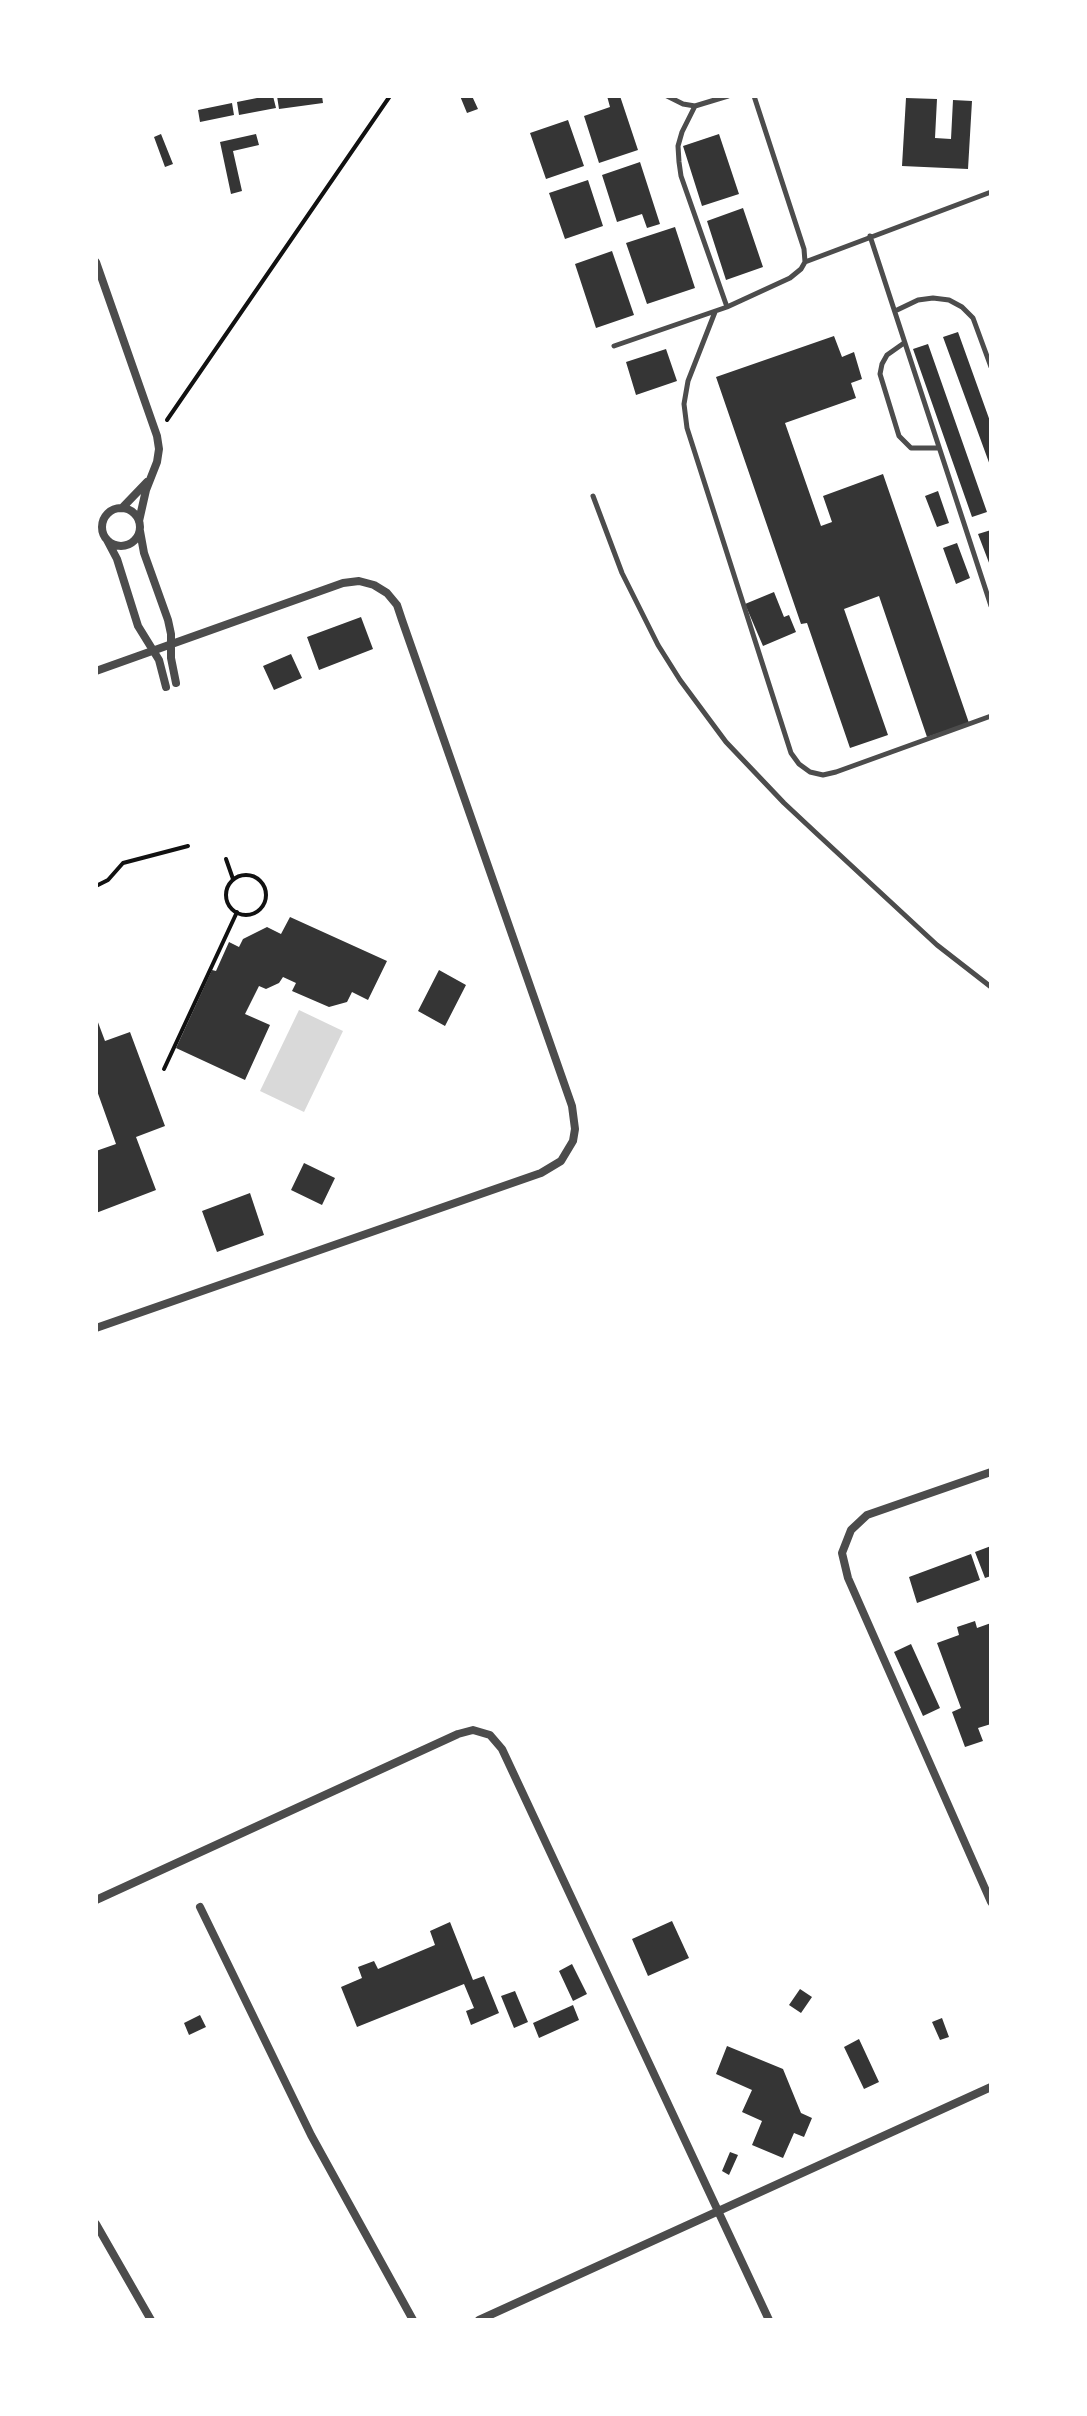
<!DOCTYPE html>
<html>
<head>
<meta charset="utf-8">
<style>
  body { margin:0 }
  #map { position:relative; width:1087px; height:2416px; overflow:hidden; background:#fff; font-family:"Archivo Narrow",sans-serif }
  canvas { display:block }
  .frame { position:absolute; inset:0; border:98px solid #fff; pointer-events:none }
</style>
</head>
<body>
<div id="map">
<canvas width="1087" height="2416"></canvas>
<div class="frame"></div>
</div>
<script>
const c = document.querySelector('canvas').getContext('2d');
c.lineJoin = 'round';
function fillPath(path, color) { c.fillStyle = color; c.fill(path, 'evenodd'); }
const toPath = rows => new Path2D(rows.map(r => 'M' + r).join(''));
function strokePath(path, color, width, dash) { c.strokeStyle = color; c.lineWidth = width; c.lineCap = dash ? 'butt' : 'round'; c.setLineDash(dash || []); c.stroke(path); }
const water = toPath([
  [299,1010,343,1031,304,1112,260,1091]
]);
const building = toPath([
  [267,96,273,96,276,108,239,115,237,102],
  [277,96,322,96,323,103,279,109],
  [460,96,472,96,478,109,467,113],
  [607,96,620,96,638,150,599,163,584,116,610,107],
  [906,98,937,99,935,138,951,139,953,100,972,101,968,169,902,166],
  [232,103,234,115,200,122,198,110],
  [568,120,584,166,546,179,530,133],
  [161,134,173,164,165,167,154,137],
  [256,134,259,145,233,151,242,191,231,194,220,142],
  [719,134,739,194,702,206,683,146],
  [640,162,660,224,647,228,642,214,617,222,602,175],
  [588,180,603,226,565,239,549,193],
  [743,208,763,267,726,280,707,221],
  [675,227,695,288,647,304,626,243],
  [612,251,634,315,596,328,575,264],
  [958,332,991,424,991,468,943,337],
  [834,336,842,357,854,352,862,379,851,383,856,398,785,423,821,526,832,522,823,496,883,474,969,723,927,737,879,596,844,609,888,735,850,748,807,623,801,624,716,377],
  [928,344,987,512,972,517,913,349],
  [666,349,677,381,636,395,626,362],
  [938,491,949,523,937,527,925,496],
  [991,530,991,568,978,534],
  [957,543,970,578,956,584,943,548],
  [774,592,784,617,789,615,796,632,763,646,745,604],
  [361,617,373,649,319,670,307,637],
  [291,654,302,678,274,690,263,666],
  [290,917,387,961,368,1000,352,992,347,1002,329,1007,292,991,296,983,283,977,279,983,266,989,259,986,245,1014,270,1025,245,1080,176,1048,212,970,216,971,229,942,239,947,243,939,267,927,281,934],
  [439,970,466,985,445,1026,418,1011],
  [96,1017,105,1041,130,1032,165,1126,136,1137,156,1190,96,1213,96,1151,116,1144,96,1088],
  [304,1163,335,1178,322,1205,291,1190],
  [250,1193,264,1235,217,1252,202,1211],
  [991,1546,991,1576,985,1578,975,1552],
  [971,1554,980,1580,917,1603,909,1577],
  [975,1621,977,1628,991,1623,991,1724,978,1728,983,1741,965,1747,952,1712,961,1708,937,1643,959,1635,957,1627],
  [911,1644,940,1708,923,1716,894,1652],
  [672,1921,689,1958,648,1976,632,1939],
  [450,1922,473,1980,484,1976,499,2013,471,2025,466,2011,474,2008,464,1984,357,2027,341,1987,362,1978,358,1967,374,1961,378,1969,435,1945,430,1931],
  [572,1964,587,1994,573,2001,559,1971],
  [800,1989,812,1997,801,2013,789,2005],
  [515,1991,528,2022,514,2028,501,1996],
  [573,2005,579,2020,539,2038,533,2023],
  [200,2015,206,2027,189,2035,184,2023],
  [942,2018,949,2037,940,2040,932,2022],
  [859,2039,879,2082,864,2089,844,2047],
  [727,2046,783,2069,801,2113,812,2118,804,2137,794,2133,783,2158,752,2145,762,2121,742,2112,752,2090,716,2074],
  [730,2152,738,2155,729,2175,722,2171]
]);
const path = toPath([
  [167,420,390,96],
  [226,859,233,879],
  '226 895a20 20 0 1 1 40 0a20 20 0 1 1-40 0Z',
  [96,886,108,880,123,863,188,846],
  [164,1069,237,912]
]);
const service = toPath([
  [667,96,683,104,695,106,728,96],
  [695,106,682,132,678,146,679,162,681,176,727,307],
  [870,236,991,606],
  [805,262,991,192],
  [895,311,918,300,933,298,949,300,962,307,973,318,991,367],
  [715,312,688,381,684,404,687,428,791,753,799,764,810,772,823,775,836,772,991,716],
  [904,343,887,355,882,364,880,374,899,436,911,448,938,448],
  [614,346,727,307,790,278,801,269,805,262,804,249,754,96],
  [593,496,622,573,658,645,680,680,726,742,784,803,815,832,937,945,991,987]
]);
const minor = toPath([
  [96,262,157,436,159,449,157,462,146,490,139,521],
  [122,508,147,482],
  '102 527a19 19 0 1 1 38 0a19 19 0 1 1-38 0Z',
  [140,531,144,553,168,620,171,634,171,658,176,683],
  [107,540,117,559,138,626,159,660,166,687],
  [96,671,343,583,359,581,374,585,387,593,397,605,402,620,572,1106,575,1129,573,1141,561,1161,541,1173,96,1328],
  [991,1472,867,1515,851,1530,842,1553,848,1578,991,1902],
  [96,1900,458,1734,473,1730,490,1735,502,1749,769,2320],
  [200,1907,311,2135,413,2320],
  [96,2224,151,2320],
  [479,2320,991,2087]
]);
fillPath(water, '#d9d9d9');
fillPath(building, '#353535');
strokePath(path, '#111', 4);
strokePath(service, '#4c4c4c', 5);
strokePath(minor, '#4c4c4c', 8);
</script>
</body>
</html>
